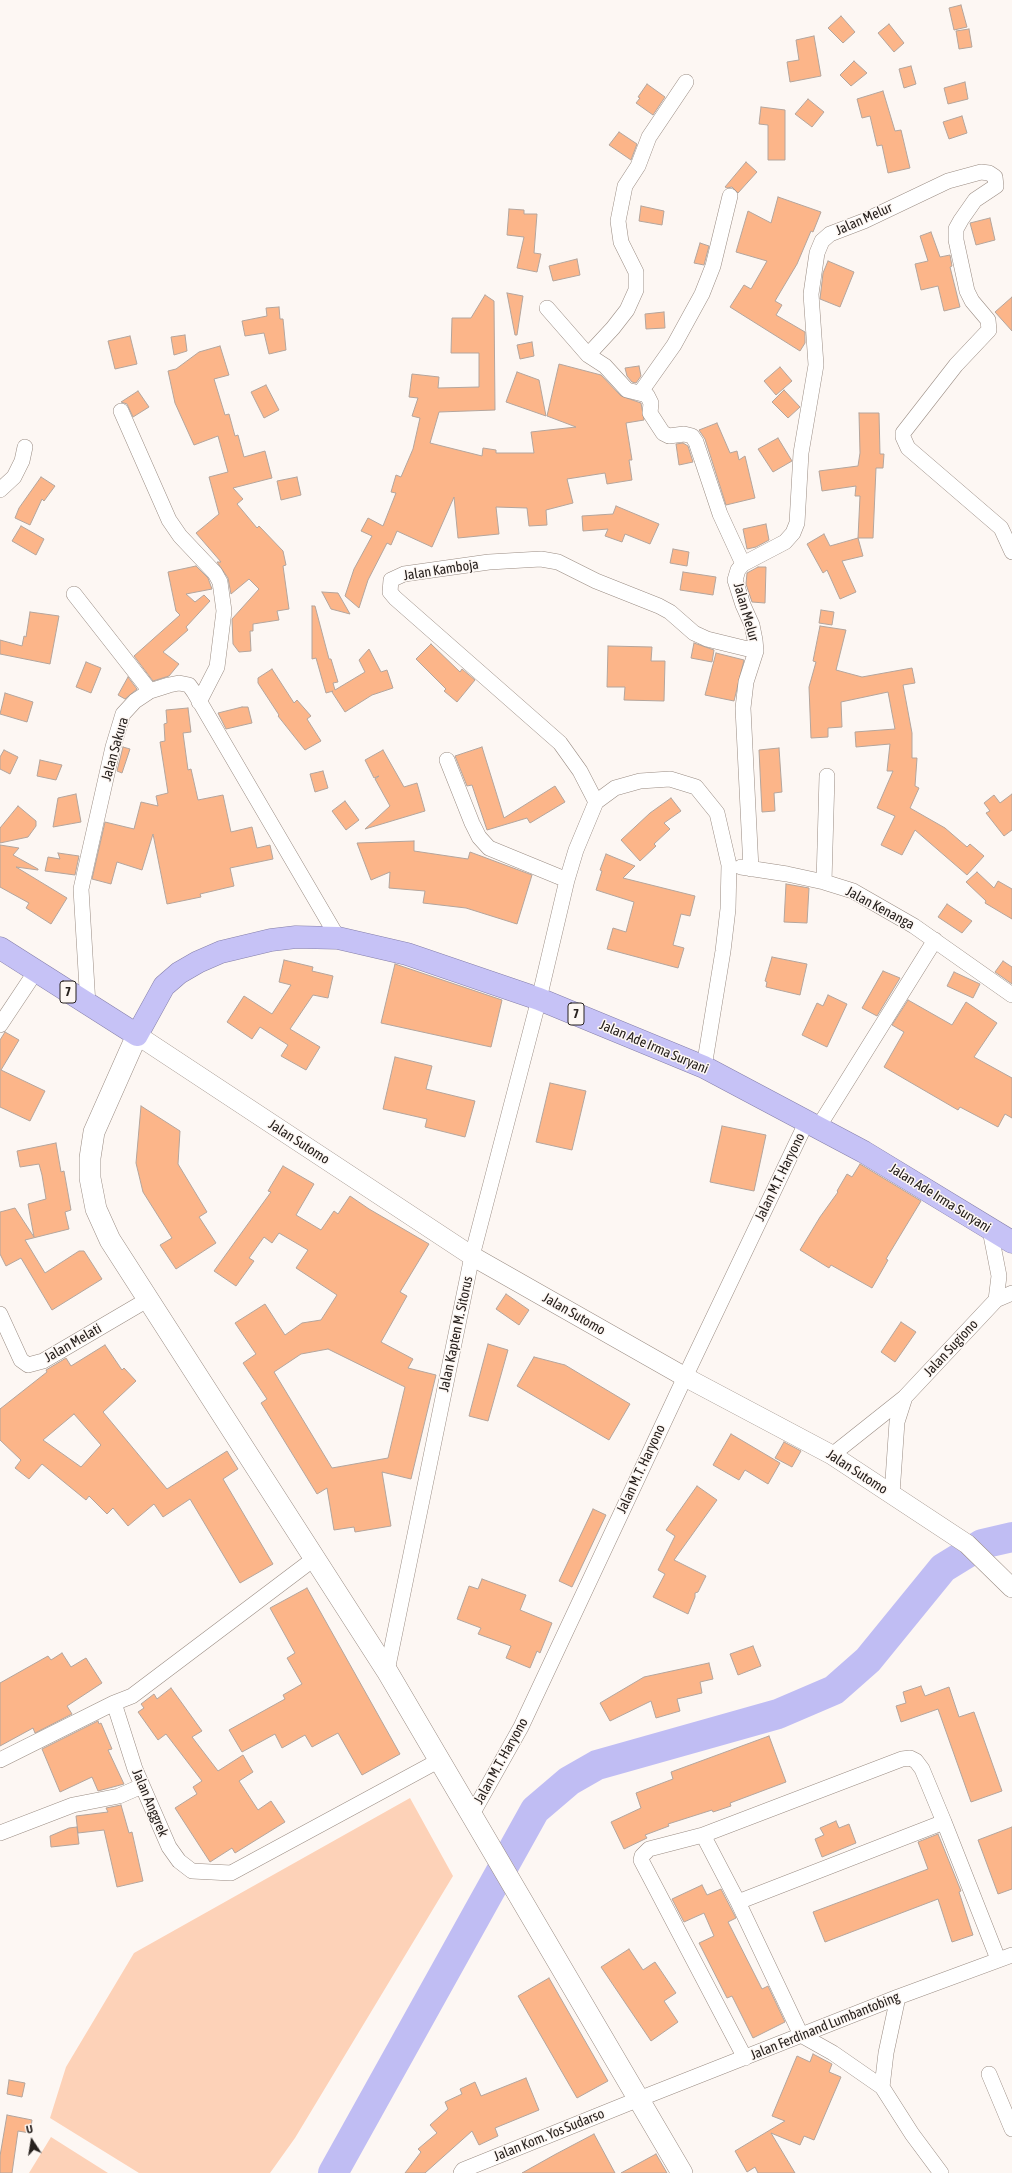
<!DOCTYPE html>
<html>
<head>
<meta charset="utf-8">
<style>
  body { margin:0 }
  #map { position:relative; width:1012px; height:2173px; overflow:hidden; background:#fdf7f3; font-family:"Asap Condensed",sans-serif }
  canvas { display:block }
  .north { position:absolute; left:12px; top:2121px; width:40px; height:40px; -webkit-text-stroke:3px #fdf7f3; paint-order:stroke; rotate:348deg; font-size:11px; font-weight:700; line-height:16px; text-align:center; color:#27211e }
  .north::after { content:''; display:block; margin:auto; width:14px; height:18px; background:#27211e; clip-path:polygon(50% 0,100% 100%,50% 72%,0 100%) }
</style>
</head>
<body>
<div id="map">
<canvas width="1012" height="2173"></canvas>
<div class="north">U</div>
</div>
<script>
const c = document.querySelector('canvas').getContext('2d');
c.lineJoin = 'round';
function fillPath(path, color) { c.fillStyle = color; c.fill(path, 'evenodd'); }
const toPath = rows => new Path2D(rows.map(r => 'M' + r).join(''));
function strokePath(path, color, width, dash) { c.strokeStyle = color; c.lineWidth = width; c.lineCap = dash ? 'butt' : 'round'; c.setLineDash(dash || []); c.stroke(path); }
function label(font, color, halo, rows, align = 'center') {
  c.font = font + ' "Asap Condensed",sans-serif'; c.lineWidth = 3; c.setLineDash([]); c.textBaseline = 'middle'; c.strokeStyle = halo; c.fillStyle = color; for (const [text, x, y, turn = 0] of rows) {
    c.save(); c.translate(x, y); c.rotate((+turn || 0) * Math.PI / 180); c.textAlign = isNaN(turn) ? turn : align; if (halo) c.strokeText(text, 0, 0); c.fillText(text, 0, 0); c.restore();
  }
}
const green = toPath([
  [410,1798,453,1876,295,2138,270,2173,139,2173,50,2118,66,2067,134,1953],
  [51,2137,108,2173,29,2173]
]);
const river = toPath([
  [333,2173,535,1810,569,1781,597,1765,778,1714,834,1690,868,1660,943,1568,982,1544,1012,1537]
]);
const building = toPath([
  [961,5,967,27,954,30,949,8,961,5],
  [841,16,855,32,843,43,828,28,841,16],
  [889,24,904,43,894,52,878,33,889,24],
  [969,29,972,47,959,49,956,31,969,29],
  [814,36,821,76,790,82,787,62,799,60,796,40,814,36],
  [854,61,867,73,851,86,840,75,854,61],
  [911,66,916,84,904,88,899,69,911,66],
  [965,82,968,99,948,104,944,88,965,82],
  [647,84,665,97,653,115,636,103,640,98,638,97,647,84],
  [883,91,895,131,901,130,910,168,888,173,882,145,877,146,870,116,862,118,857,99,883,91],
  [808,99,824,112,812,127,795,114,808,99],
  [761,107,785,110,785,160,768,160,768,125,759,124,761,107],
  [962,116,967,133,949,139,943,122,962,116],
  [619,132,637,144,631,160,609,145,619,132],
  [746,162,757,172,738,193,732,187,727,188,725,187,746,162],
  [778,197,821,212,813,232,811,231,797,264,775,301,782,305,776,315,805,332,805,343,800,351,730,307,744,285,751,289,767,261,736,252,748,211,771,223,778,197],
  [641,206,664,211,662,225,639,221,641,206],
  [509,209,524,210,524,214,537,214,534,253,541,254,537,272,517,268,524,237,507,235,509,209],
  [990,218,995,240,976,245,970,223,990,218],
  [931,232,940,257,950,255,952,266,950,267,960,307,944,311,938,286,921,290,915,264,928,261,920,236,931,232],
  [700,243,709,246,704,265,694,263,700,243],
  [577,259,580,275,553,281,549,266,577,259],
  [828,261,854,272,840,307,820,299,823,273,828,261],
  [507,293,523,296,517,335,515,335,507,293],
  [485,295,494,301,495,410,439,412,430,443,482,456,483,448,496,450,496,453,534,453,531,432,576,427,547,416,559,364,601,375,621,396,641,403,644,420,626,423,632,460,629,460,632,480,607,484,605,473,567,479,573,503,546,510,547,525,529,526,527,508,496,507,499,534,458,538,454,497,432,547,397,531,391,545,387,543,368,580,359,608,345,596,354,569,372,536,361,531,368,518,383,526,396,493,391,492,396,475,401,477,413,449,420,418,412,416,418,398,409,397,412,374,439,377,438,388,479,387,479,353,451,353,452,318,471,318,485,295],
  [1012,297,1012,331,995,312,1012,297],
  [279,307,280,319,283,319,286,350,269,354,264,333,245,336,242,321,267,316,266,308,279,307],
  [664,312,665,328,646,329,645,314,664,312],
  [185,335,187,351,174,355,171,337,185,335],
  [130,336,137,364,115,369,108,341,130,336],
  [532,342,534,356,520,359,517,345,532,342],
  [220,346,229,375,214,379,225,415,229,414,235,436,238,435,244,457,265,451,272,478,233,488,243,499,237,504,257,528,259,526,283,551,286,565,283,566,289,609,277,611,279,620,253,624,253,631,250,631,251,651,239,652,233,644,232,619,259,589,249,579,231,594,228,578,217,562,221,562,196,533,219,514,209,477,228,472,218,436,194,445,175,403,168,371,176,369,199,352,220,346],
  [639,366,641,376,636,383,632,382,627,376,625,368,639,366],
  [780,367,792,381,776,395,764,381,780,367],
  [517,372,539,380,546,416,506,402,517,372],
  [266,385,279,410,264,418,251,392,266,385],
  [784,390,800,407,788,418,772,402,784,390],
  [138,391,149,407,133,417,127,404,121,402,138,391],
  [859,413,879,413,880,454,884,454,883,468,876,468,873,538,858,538,860,496,855,496,856,486,822,491,819,471,858,466,860,453,859,413],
  [717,423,730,453,737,451,739,460,745,456,755,498,726,505,705,439,699,430,717,423],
  [778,438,792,461,773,472,758,449,778,438],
  [683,443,688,446,693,462,679,465,676,444,683,443],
  [41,477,55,486,44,501,42,499,30,525,15,518,19,508,41,477],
  [297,477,301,495,281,500,277,481,297,477],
  [616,506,659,524,650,544,625,534,622,542,605,536,608,529,583,531,582,516,613,514,616,506],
  [766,524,769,540,756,547,747,549,743,529,766,524],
  [21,526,44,539,36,555,12,541,21,526],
  [824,534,830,546,858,538,863,556,842,561,856,592,840,599,827,570,823,573,807,544,824,534],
  [673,549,689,552,687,566,670,563,673,549],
  [196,566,208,578,212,589,186,594,195,602,204,595,210,601,186,627,188,630,163,652,179,664,169,676,153,681,134,656,180,615,176,611,168,572,196,566],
  [758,567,766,567,765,603,752,602,746,584,747,573,758,567],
  [683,572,716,577,713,595,680,590,683,572],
  [322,592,338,593,350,614,331,609,322,592],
  [312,606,315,606,329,659,331,659,338,682,333,683,335,690,365,672,359,660,369,649,381,672,387,670,393,688,372,695,345,712,332,692,333,691,326,693,316,658,312,659,312,606],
  [821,610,834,612,832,625,819,623,821,610],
  [30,612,59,616,50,664,0,654,0,640,22,646,24,636,26,637,30,612],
  [820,626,846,630,836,670,862,677,912,668,915,683,903,685,912,733,912,758,917,758,915,786,919,788,910,808,945,828,967,847,970,844,984,856,967,875,915,830,902,855,881,845,895,816,877,808,893,771,887,771,890,744,856,747,855,732,895,729,888,692,841,702,842,727,828,728,828,737,811,738,809,687,816,662,813,661,820,626],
  [694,643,714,650,712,662,691,658,694,643],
  [431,644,460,672,462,669,475,680,457,702,444,691,446,689,416,659,431,644],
  [608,646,652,647,651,661,665,661,664,701,624,700,625,687,607,687,608,646],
  [716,653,744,660,734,701,705,695,716,653],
  [86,662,101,668,91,693,76,687,86,662],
  [272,669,294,703,297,700,311,716,307,719,321,741,305,750,278,716,279,715,258,683,258,678,272,669],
  [128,677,137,689,125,699,118,695,128,677],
  [5,693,33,702,27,722,0,714,5,693],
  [242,707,248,707,252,723,226,729,218,713,242,707],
  [188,708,191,732,183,733,188,770,191,769,198,800,223,795,231,832,252,827,257,848,270,845,273,859,230,868,234,886,200,894,201,897,167,904,153,834,142,870,117,862,111,884,92,879,105,822,134,829,141,802,158,806,156,796,168,793,160,742,165,741,164,724,167,723,166,710,188,708],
  [123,747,130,749,122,773,117,771,123,747],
  [482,747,504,818,555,786,565,802,530,823,527,818,487,830,472,785,467,786,455,756,482,747],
  [779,748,782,792,774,793,775,811,762,812,759,750,779,748],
  [4,750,18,757,10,774,0,769,0,757,4,750],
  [383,750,404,787,417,783,425,811,365,829,390,806,375,779,379,776,374,778,365,760,383,750],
  [40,760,62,765,56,780,37,776,40,760],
  [323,771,328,788,315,792,310,774,323,771],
  [76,794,81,822,53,827,58,798,76,794],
  [1012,794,1012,830,1004,836,986,813,990,811,984,803,994,795,1000,803,1012,794],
  [671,798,681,811,664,823,670,829,654,844,656,846,640,861,621,840,650,813,671,798],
  [345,801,359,820,346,830,332,811,345,801],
  [18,806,36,821,36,826,28,837,0,843,0,828,18,806],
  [414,841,414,851,468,859,470,852,532,875,517,924,466,908,423,903,425,891,389,888,390,872,371,880,357,843,414,841],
  [0,845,19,848,13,855,38,869,38,870,16,867,67,898,51,924,26,908,29,903,0,887,0,845],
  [58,853,79,856,75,875,45,871,48,857,60,859,58,853],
  [606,854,635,866,623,878,695,896,690,916,681,914,673,945,684,948,678,968,607,949,613,928,626,932,634,902,596,890,602,871,600,870,606,854],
  [977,872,994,888,998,881,1012,889,1012,919,985,903,986,901,966,882,977,872],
  [786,884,809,888,807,923,784,922,786,884],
  [947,904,972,921,962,933,938,917,947,904],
  [772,957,807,964,800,995,766,987,767,982,765,981,772,957],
  [284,960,313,967,312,971,333,976,328,998,313,995,290,1029,320,1047,306,1070,281,1056,288,1045,260,1027,252,1039,227,1022,244,996,272,1014,291,985,279,982,284,960],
  [1003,961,1012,967,1012,984,995,972,1003,961],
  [395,964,502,1000,491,1047,381,1023,395,964],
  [883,971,900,978,877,1016,862,1008,883,971],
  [954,972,980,984,973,998,947,986,954,972],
  [828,995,847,1004,827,1047,802,1035,817,1003,823,1006,828,995],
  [908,1000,952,1025,966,1002,997,1023,974,1057,1012,1078,1012,1118,1005,1114,998,1127,960,1107,958,1110,884,1067,904,1032,892,1025,908,1000],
  [5,1032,19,1040,1,1070,45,1091,30,1121,0,1107,0,1040,5,1032],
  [395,1057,432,1066,426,1089,475,1101,465,1137,425,1127,427,1119,383,1109,395,1057],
  [550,1083,586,1091,572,1150,536,1142,550,1083],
  [141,1106,180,1131,178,1164,207,1212,199,1217,216,1243,176,1269,160,1245,172,1238,143,1192,136,1163,141,1106],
  [722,1126,766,1135,754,1191,710,1182,722,1126],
  [56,1143,61,1172,64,1171,71,1210,65,1212,69,1229,25,1240,45,1273,79,1251,84,1251,102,1279,52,1310,21,1258,6,1266,0,1254,0,1212,15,1208,34,1237,28,1204,46,1199,42,1175,39,1164,20,1167,17,1151,56,1143],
  [860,1164,921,1201,886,1259,888,1260,872,1288,831,1265,829,1268,800,1250,820,1217,838,1192,837,1191,847,1174,852,1177,860,1164],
  [283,1166,314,1184,296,1215,321,1230,334,1211,338,1214,350,1196,369,1209,429,1244,400,1292,407,1296,381,1342,413,1359,408,1368,436,1375,411,1479,382,1472,391,1526,355,1532,354,1527,334,1530,327,1488,317,1494,261,1403,267,1399,243,1363,256,1354,235,1323,265,1304,285,1335,302,1323,321,1320,337,1295,296,1268,308,1250,279,1233,272,1243,264,1237,249,1258,254,1261,236,1286,214,1271,271,1192,268,1191,283,1166],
  [328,1349,405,1387,388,1458,332,1468,274,1372,301,1354,328,1349],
  [506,1294,529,1310,519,1325,496,1309,506,1294],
  [901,1322,916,1332,895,1362,881,1352,901,1322],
  [488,1344,508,1350,488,1421,469,1416,488,1344],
  [105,1345,122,1370,124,1368,136,1381,103,1412,167,1489,227,1451,238,1469,223,1479,273,1564,240,1583,190,1499,163,1517,154,1504,128,1526,113,1508,107,1514,89,1496,86,1500,42,1464,29,1479,15,1468,21,1460,0,1440,0,1409,47,1372,46,1370,66,1358,71,1366,105,1345],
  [74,1414,101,1445,81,1467,43,1440,74,1414],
  [534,1357,565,1365,630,1404,609,1440,517,1386,534,1357],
  [731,1434,780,1463,768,1484,745,1470,739,1480,713,1465,731,1434],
  [784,1442,801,1451,792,1467,775,1458,784,1442],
  [697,1486,717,1500,674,1560,706,1576,698,1592,695,1593,695,1597,688,1614,653,1597,665,1574,658,1570,675,1536,666,1530,697,1486],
  [593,1509,606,1515,572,1587,559,1581,593,1509],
  [482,1579,526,1595,520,1610,552,1623,540,1653,537,1651,530,1668,506,1658,511,1646,478,1634,481,1628,457,1619,469,1586,478,1589,482,1579],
  [307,1588,400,1754,362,1775,338,1733,312,1747,305,1735,282,1748,275,1734,242,1752,229,1730,285,1699,283,1695,302,1684,287,1658,295,1653,270,1608,307,1588],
  [753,1646,761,1666,738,1675,730,1654,753,1646],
  [62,1653,71,1667,86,1658,102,1683,67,1706,72,1714,35,1733,33,1728,0,1746,0,1683,48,1656,51,1660,62,1653],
  [709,1663,713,1679,700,1682,702,1693,677,1699,680,1711,656,1718,651,1701,610,1721,600,1703,644,1677,709,1663],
  [921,1686,925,1696,949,1687,959,1717,974,1712,1002,1791,971,1802,938,1709,901,1722,896,1706,906,1703,903,1692,921,1686],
  [171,1688,202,1731,192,1737,218,1771,243,1755,253,1772,239,1781,258,1810,271,1801,285,1822,235,1853,232,1848,210,1862,175,1808,197,1794,193,1787,202,1781,166,1734,158,1740,138,1712,144,1708,141,1704,154,1694,157,1699,171,1688],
  [98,1721,99,1724,101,1723,112,1749,108,1750,124,1784,98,1791,92,1777,60,1792,42,1749,98,1721],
  [769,1736,786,1782,730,1803,731,1806,713,1812,712,1810,668,1824,669,1826,645,1835,647,1838,624,1849,611,1822,641,1808,636,1793,673,1779,671,1772,769,1736],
  [121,1805,129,1833,132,1832,143,1881,117,1887,104,1830,78,1833,76,1816,108,1812,106,1808,121,1805],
  [836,1821,839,1828,849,1824,856,1843,822,1857,815,1839,824,1835,820,1828,836,1821],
  [77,1827,79,1844,51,1847,50,1836,69,1828,77,1827],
  [1012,1827,1012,1889,998,1894,978,1840,1012,1827],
  [938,1834,961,1891,959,1892,973,1935,952,1942,938,1899,825,1942,813,1912,928,1869,918,1842,938,1834],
  [702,1885,707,1895,721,1889,736,1918,728,1922,762,1989,768,1986,785,2022,753,2038,732,1996,727,1998,699,1943,714,1936,704,1913,684,1922,672,1899,702,1885],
  [629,1949,643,1970,655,1962,676,1993,664,2001,678,2022,651,2041,601,1967,629,1949],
  [549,1978,608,2081,577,2098,518,1996,549,1978],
  [813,2054,832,2064,829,2072,841,2077,814,2140,804,2136,800,2145,771,2133,795,2173,758,2173,755,2167,747,2172,735,2151,785,2121,772,2116,797,2056,810,2062,813,2054],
  [526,2078,539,2110,495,2128,498,2136,479,2145,472,2131,425,2173,405,2173,421,2152,418,2149,437,2133,430,2125,448,2109,445,2102,462,2094,460,2089,475,2082,481,2096,526,2078],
  [9,2080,25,2083,22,2097,7,2094,9,2080],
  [7,2115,32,2120,30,2133,18,2131,12,2173,0,2173,0,2156,7,2115],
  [594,2134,615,2173,522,2173,556,2154,594,2134],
  [656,2154,667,2173,621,2173,656,2154]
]);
const minor = toPath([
  [547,308,588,355,605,366,627,390,647,395,651,403,650,413,663,433,669,436,684,434,692,436,696,442,720,514,743,564],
  [588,355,613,328,627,310,636,290,636,272,621,242,618,221,625,186,638,166,649,137,686,82],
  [640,393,674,345,702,294,713,266,730,196],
  [121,411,169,520,180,536,215,573,220,582,224,611,217,667,199,702],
  [0,490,14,477,22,461,25,447],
  [74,594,150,691],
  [447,760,472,823,479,837,489,848,567,880],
  [596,802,580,771,560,743,395,598,390,592,391,580,404,574,489,562,541,559,558,562,596,581,659,606,670,612,694,633,707,639,756,651],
  [741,867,787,874,824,882,853,891,914,926,1012,995],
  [751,869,743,708,746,682,756,651,755,640,752,625,743,605,735,580,738,570,743,564,785,542,793,533,797,523,801,453,816,365,811,294,817,253,822,241,830,234,864,221,948,181,981,172,989,173,995,177,996,186,975,200,961,220,956,229,956,240,967,291,972,301,988,320,989,330,956,365,903,433,903,437,908,448,1001,528,1012,552],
  [824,882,827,776],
  [88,1005,81,889,113,747,123,714,135,701,150,691,169,685,179,683,189,685,194,692,338,938],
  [0,1025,36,971],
  [819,1126,935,940],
  [990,1230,999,1276,996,1300],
  [0,1314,21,1360,28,1365,43,1361,147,1300],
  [832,1455,905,1397,996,1300,1012,1293],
  [892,1494,897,1422,905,1397],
  [315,1558,132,1696,114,1703,135,1769,169,1847,179,1861,192,1871,231,1873,438,1761],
  [387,1671,472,1256,539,999,567,880,576,850,596,802,615,788,640,781,670,779,696,787,717,813,729,865,728,909,723,951,704,1067],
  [0,1760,114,1703],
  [471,1816,521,1727,685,1377,807,1121],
  [0,1833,73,1805,119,1796,142,1786],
  [703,1835,649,1849,642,1856,641,1860,745,2058],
  [738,1902,944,1822,998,1959],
  [989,2074,1012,2129],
  [882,2087,886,2053,898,1997],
  [461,2173,463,2170,639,2099,898,1997,1012,1955],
  [941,2173,912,2134,882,2087,833,2053,801,2035,738,1902,703,1835,902,1759,910,1758,916,1761,922,1769,944,1822]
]);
const tertiary = toPath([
  [137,1035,472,1256,685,1377,832,1455,967,1544,1012,1588]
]);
const secondary = toPath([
  [137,1035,94,1132,90,1158,90,1178,96,1209,110,1240,387,1671,682,2173]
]);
const trunk = toPath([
  [0,948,137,1035,164,986,179,973,198,962,221,952,271,940,296,937,338,938,407,954,539,999,704,1067,864,1152,1012,1242]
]);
const shields = [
  [68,992,16],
  [576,1014,16]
];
const shieldNames = [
  ["7",68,992],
  ["7",576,1014]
];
const streetNames = [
  ["Jalan Melur",864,219,-24],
  ["Jalan Kamboja",441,570,-9],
  ["Jalan Melur",746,612,74],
  ["Jalan Sakura",115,749,-74],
  ["Jalan Kenanga",880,908,28],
  ["Jalan Ade Irma Suryani",654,1047,23],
  ["Jalan Sutomo",299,1142,33],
  ["Jalan M.T. Haryono",780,1177,-64],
  ["Jalan Ade Irma Suryani",940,1198,32],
  ["Jalan Sutomo",574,1314,30],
  ["Jalan Kapten M. Sitorus",456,1334,-78],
  ["Jalan Melati",73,1343,-30],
  ["Jalan Sugiono",951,1348,-47],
  ["Jalan M.T. Haryono",641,1469,-65],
  ["Jalan Sutomo",857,1472,33],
  ["Jalan M.T. Haryono",501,1761,-61],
  ["Jalan Anggrek",150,1803,67],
  ["Jalan Ferdinand Lumbantobing",825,2026,-22],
  ["Jalan Kom. Yos Sudarso",549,2135,-22]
];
fillPath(green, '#fdd2b8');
strokePath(river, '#c0bdf3', 30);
fillPath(building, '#fcb589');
strokePath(building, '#b4a59c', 1);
strokePath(minor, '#9a8c83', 16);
strokePath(tertiary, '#9a8c83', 20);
strokePath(secondary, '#9a8c83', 22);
strokePath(trunk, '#857fa9', 23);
strokePath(minor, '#fff', 15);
strokePath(tertiary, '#fff', 19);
strokePath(secondary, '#fff', 21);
strokePath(trunk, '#c6c2f6', 22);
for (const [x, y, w] of shields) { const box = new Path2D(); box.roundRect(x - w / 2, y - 11, w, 22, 3); c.fillStyle = '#fdf7f3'; c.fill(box); strokePath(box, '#27211e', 1); }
label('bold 13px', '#27211e', null, shieldNames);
label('14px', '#27211e', '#fdf7f3', streetNames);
</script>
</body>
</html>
